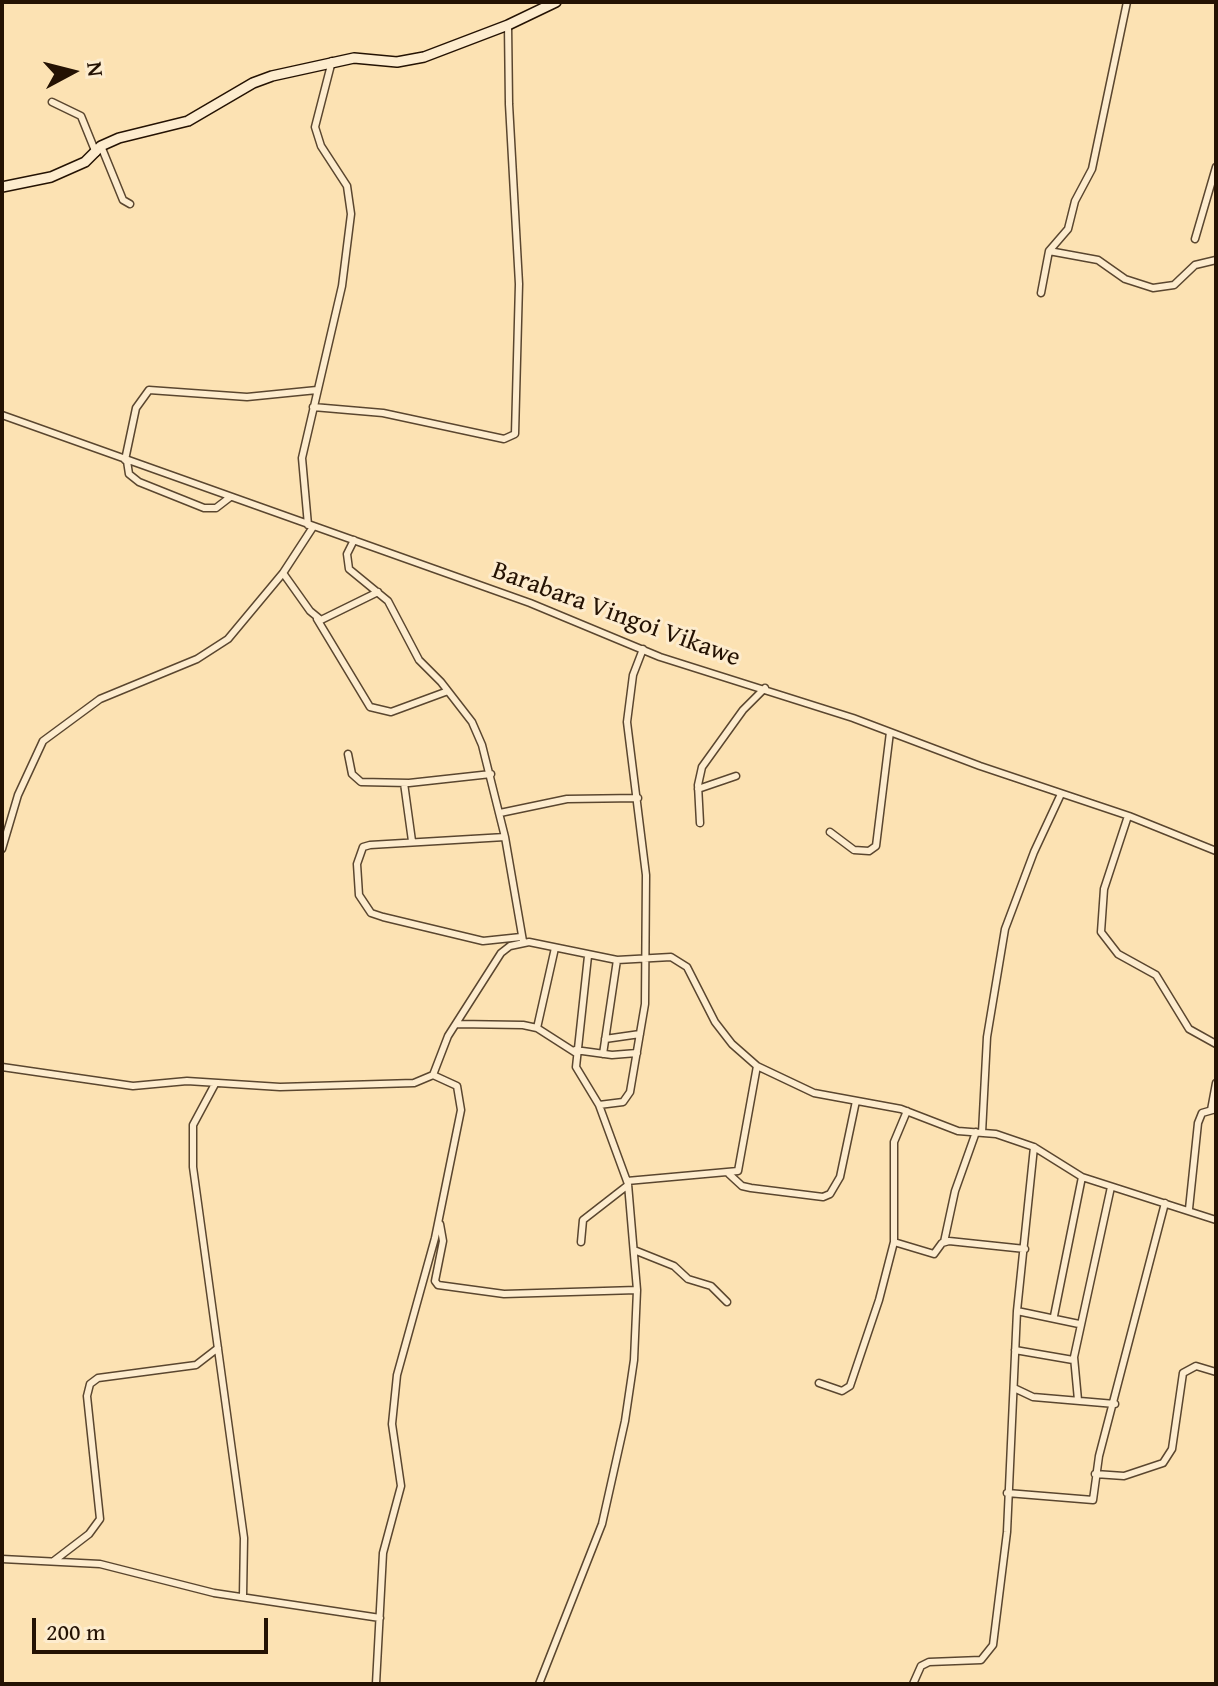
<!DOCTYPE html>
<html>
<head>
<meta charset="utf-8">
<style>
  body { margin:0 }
  #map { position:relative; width:1218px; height:1686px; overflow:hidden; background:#fce2b3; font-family:"Gentium Book Plus",serif }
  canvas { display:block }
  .frame { position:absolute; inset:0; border:4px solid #241203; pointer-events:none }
  .north { position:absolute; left:32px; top:32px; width:80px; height:80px; -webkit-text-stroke:6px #fdecce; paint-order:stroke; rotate:83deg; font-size:22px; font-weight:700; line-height:32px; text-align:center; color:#241203 }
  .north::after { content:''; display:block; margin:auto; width:28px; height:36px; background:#241203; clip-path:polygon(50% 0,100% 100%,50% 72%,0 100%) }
  .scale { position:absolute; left:32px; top:1618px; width:236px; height:36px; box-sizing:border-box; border:4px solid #241203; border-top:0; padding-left:10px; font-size:24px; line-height:28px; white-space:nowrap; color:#241203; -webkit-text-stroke:6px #fdecce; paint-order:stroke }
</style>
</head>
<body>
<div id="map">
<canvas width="1218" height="1686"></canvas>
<div class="frame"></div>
<div class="north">N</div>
<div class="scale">200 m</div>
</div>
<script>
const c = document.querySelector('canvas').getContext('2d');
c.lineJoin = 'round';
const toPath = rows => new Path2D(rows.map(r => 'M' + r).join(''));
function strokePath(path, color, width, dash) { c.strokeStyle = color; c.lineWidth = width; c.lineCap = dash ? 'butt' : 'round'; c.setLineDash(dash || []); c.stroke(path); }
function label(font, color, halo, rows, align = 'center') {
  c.font = font + ' "Gentium Book Plus",serif'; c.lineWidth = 6; c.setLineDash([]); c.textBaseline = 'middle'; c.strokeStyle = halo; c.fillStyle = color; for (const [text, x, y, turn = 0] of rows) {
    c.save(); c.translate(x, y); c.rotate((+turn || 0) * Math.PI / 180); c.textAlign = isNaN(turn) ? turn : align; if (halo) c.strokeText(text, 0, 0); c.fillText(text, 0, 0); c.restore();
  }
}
const street = toPath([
  [52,102,81,116,96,153],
  [101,146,123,200,130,204],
  [1195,239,1216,167],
  [1049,251,1098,260,1125,279,1153,288,1174,285,1195,265,1216,260],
  [1041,293,1049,251,1068,229,1075,201,1092,169,1127,2],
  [313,407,383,413,504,439,515,434,519,284,509,104,508,25],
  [2,415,530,603,660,657,853,718,980,766,1129,816,1216,851],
  [125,460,136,408,149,390,247,397,317,390],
  [127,461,129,474,139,482,204,508,216,508,229,498],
  [308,525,302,458,342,286,351,214,347,186,321,146,315,127,332,61],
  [354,540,347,554,349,569,388,601,419,660,441,682,472,722,482,745,505,837,523,941],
  [283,573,310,611,321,620,378,592],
  [317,619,370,707,391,712,448,691],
  [348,754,352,774,361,782,409,783,491,774],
  [404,783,412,841],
  [698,789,736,776],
  [500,813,567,799,638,798],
  [1128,816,1104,889,1101,932,1118,954,1156,975,1189,1029,1216,1044],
  [700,823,698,785,702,767,743,710,765,688],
  [830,832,854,850,869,851,876,846,890,732],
  [505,837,370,845,363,847,357,864,359,895,371,913,383,917,483,941,521,937],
  [2,849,18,795,43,741,100,699,197,659,228,639,283,573,313,527],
  [457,1024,523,1025,537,1028,576,1053],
  [537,1028,555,948],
  [605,1039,640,1034],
  [575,1050,612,1055,637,1053],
  [603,1054,617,960],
  [2,1067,133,1086,187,1081,280,1087,414,1083,433,1075,448,1036,501,953,510,946,529,942,617,960,671,957,687,967,715,1022,732,1044,757,1066,814,1093,901,1109,958,1131,996,1134,1034,1147,1082,1177,1216,1220],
  [215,1084,193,1125,193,1167,244,1538,243,1596],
  [599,1105,623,1102,630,1092,645,1004,646,875,627,722,633,675,643,649],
  [1211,1110,1216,1083],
  [982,1133,987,1037,1005,929,1034,852,1061,794],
  [729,1174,742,1186,751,1188,823,1197,830,1194,840,1177,856,1101],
  [627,1181,738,1171,757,1066],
  [1189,1209,1198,1123,1202,1113,1216,1109],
  [440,1224,443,1241,435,1281,438,1285,504,1294,637,1290],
  [581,1242,583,1220,628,1185],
  [894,1242,934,1254,942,1243,949,1241,1025,1249],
  [944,1242,955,1191,976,1132],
  [634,1250,674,1266,688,1279,711,1286,727,1302],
  [1017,1311,1079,1324],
  [1054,1316,1082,1177],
  [1015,1350,1073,1360],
  [819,1383,842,1391,850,1386,879,1300,894,1242,894,1142,907,1111],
  [1014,1388,1033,1397,1115,1404],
  [1078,1400,1074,1357,1111,1187],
  [1095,1474,1124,1476,1163,1463,1172,1449,1183,1373,1196,1366,1216,1372],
  [1007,1493,1093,1500,1099,1456,1165,1203],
  [2,1559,100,1564,214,1593,380,1618],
  [55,1560,89,1534,100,1519,87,1396,90,1384,98,1378,196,1365,218,1348],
  [376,1684,383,1553,401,1486,392,1424,397,1375,435,1238,461,1110,457,1086,433,1075],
  [539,1684,602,1524,625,1421,634,1360,637,1290,628,1184,599,1105,576,1067,588,956],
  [913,1684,921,1666,929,1662,981,1660,993,1645,1007,1532,1017,1311,1034,1147]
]);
const secondary = toPath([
  [2,187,51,177,85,162,101,146,119,138,188,121,253,83,272,76,354,58,397,62,424,57,508,25,556,2]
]);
const streetNames = [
  ["Barabara Vingoi Vikawe",616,615,20]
];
strokePath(street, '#5a462f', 9);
strokePath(secondary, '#241203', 12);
strokePath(street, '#fdecce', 6);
strokePath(secondary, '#fdecce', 9);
label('26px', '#241203', '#fdecce', streetNames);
</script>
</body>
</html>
